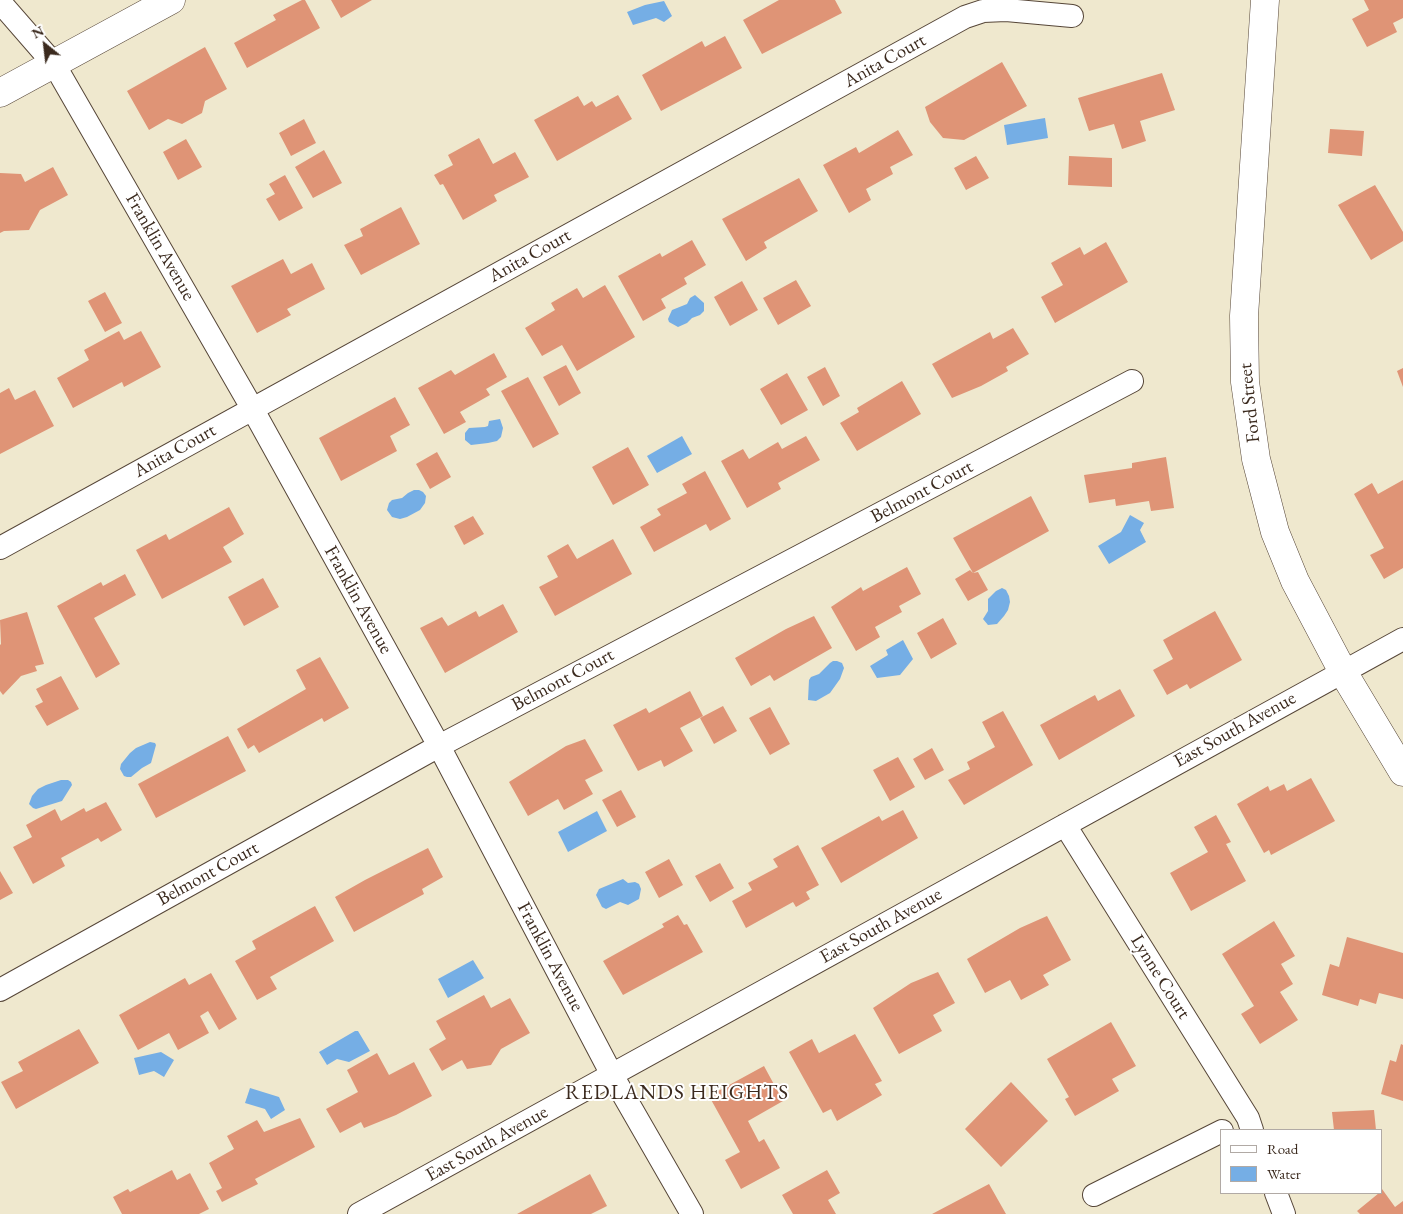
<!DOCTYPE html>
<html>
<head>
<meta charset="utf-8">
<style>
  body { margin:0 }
  #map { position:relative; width:1403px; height:1214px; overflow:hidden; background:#efe8ce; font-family:"EB Garamond",serif }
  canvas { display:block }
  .legend { position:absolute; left:1220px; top:1129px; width:162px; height:65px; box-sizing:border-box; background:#fff; border:1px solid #b1aaa5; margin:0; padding:6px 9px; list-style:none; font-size:15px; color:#3b2a1e }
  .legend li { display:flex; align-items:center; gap:10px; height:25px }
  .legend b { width:25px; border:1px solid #b1aaa5 }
  .north { position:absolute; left:20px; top:20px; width:50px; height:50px; -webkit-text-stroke:4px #fff; paint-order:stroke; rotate:331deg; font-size:14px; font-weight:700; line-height:20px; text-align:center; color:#3b2a1e }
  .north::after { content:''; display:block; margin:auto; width:18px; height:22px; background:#3b2a1e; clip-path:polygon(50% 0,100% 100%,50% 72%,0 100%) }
</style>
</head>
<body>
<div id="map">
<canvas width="1403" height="1214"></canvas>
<ul class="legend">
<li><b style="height:6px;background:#fff"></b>Road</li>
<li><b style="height:14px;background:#75aee5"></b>Water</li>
</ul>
<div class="north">N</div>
</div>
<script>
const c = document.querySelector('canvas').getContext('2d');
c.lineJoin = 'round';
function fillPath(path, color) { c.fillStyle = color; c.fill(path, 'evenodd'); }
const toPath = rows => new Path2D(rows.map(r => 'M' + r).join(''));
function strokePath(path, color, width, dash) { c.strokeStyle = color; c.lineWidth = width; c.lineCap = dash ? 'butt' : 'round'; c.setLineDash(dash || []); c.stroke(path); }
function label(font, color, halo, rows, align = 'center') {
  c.font = font + ' "EB Garamond",serif'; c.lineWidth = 4; c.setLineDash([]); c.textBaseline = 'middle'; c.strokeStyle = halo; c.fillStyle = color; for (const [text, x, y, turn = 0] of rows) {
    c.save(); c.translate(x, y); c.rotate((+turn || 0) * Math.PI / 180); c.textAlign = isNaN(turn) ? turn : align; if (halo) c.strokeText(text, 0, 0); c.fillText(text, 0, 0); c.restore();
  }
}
const water = toPath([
  [664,1,672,16,664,22,656,18,633,25,627,12,645,5],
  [1045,118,1048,138,1007,145,1004,125],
  [695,295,704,303,704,311,700,315,692,318,687,323,678,327,669,322,668,319,672,310,687,304,690,298],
  [500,419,503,428,501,437,497,441,488,443,471,445,465,440,465,433,469,428,485,427,488,426,489,421],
  [682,436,692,454,657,473,647,456],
  [414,490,419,490,423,492,426,496,425,503,420,510,407,517,400,519,392,517,387,510,389,503,392,500,402,498,408,493],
  [1130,515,1144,523,1140,530,1146,542,1109,564,1098,546,1121,532],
  [1002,588,1006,590,1009,596,1010,602,1008,610,1004,616,997,624,988,625,983,619,988,611,988,599,996,591],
  [903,640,913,659,900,675,877,678,870,666,888,655,886,650],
  [833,661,837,661,842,663,844,668,840,679,830,693,816,701,808,700,809,680,811,677,819,674,830,663],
  [150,742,155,743,156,745,151,763,142,768,131,777,127,777,124,776,120,769,121,764,130,753,136,748],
  [61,780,68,780,71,782,72,785,62,801,36,809,33,808,29,804,32,796,38,789,46,785],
  [597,811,607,831,568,852,558,832],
  [623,879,628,883,635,882,639,884,641,889,639,899,628,905,620,902,606,909,602,907,596,895,599,889],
  [473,960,484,978,448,998,438,979],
  [355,1031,358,1031,370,1051,349,1062,337,1059,327,1065,319,1052],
  [161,1052,174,1060,164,1077,154,1071,139,1075,134,1058],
  [250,1088,279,1097,285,1110,271,1119,265,1109,245,1103]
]);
const building = toPath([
  [302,0,305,0,320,28,247,68,234,43,276,20,273,15],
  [331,0,372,0,341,18],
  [779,0,835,0,842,13,762,54,743,20],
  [1364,0,1403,0,1403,18,1393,23,1397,32,1367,47,1352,19,1369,10],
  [725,36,742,68,661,111,642,75,702,41,705,47],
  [205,47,227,89,205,101,202,113,182,124,168,119,149,130,127,91],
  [1002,62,1027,106,964,140,943,138,930,122,925,107],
  [1162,73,1175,110,1140,121,1146,141,1122,149,1114,124,1089,131,1078,98],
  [618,95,632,119,557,161,534,120,578,96,584,106,592,101,596,107],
  [304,119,316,143,291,156,279,133],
  [1330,129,1364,131,1362,156,1328,153],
  [898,130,913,155,890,167,893,174,866,189,871,200,849,213,823,165,856,147,859,153],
  [479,138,493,164,515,152,529,177,494,195,497,201,463,220,443,184,440,185,434,175,453,165,448,155],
  [186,139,202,167,178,180,163,152],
  [324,150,342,183,313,198,295,167],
  [976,156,989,178,966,190,954,168],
  [1069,156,1112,158,1112,187,1068,185],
  [53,167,68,195,40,210,29,230,4,231,0,233,0,173,21,174,25,182],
  [285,175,303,208,279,221,266,199,275,194,269,184],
  [799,178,818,211,764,242,767,248,746,261,722,219],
  [1375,185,1403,232,1403,241,1371,260,1338,205],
  [401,207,420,244,361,275,344,245,363,236,360,229],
  [692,240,706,265,684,278,687,284,661,299,666,308,643,321,618,276,660,253,662,257],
  [1106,242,1128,282,1055,323,1041,297,1063,285,1051,263,1080,247,1084,255],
  [283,259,291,274,312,263,325,289,287,309,291,315,257,333,231,286],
  [796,280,811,306,778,325,763,298],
  [742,281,758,310,730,326,714,297],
  [605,285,635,337,577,371,562,345,542,356,525,328,555,310,551,303,577,288,583,298],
  [105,292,122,323,105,332,88,301],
  [1013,328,1029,354,1006,367,1008,371,981,386,952,398,932,364,990,332,993,339],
  [119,331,124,340,141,331,161,367,124,387,122,382,73,408,57,378,89,360,84,350],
  [494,353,507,377,486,389,490,395,460,412,466,422,444,434,418,388,451,370,455,375],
  [566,365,581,393,559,406,543,377],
  [825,367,840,396,823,406,807,377],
  [1403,368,1403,387,1397,371],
  [787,373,808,410,781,425,760,389],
  [528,377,559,434,533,448,501,391],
  [902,381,921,414,857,451,840,423,859,412,857,408],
  [9,388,15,400,35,390,54,426,0,454,0,393],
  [395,397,410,425,390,436,397,451,341,481,319,438],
  [806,436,820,460,778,483,781,489,747,508,721,461,743,449,749,459,778,442,782,449],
  [628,447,649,485,613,505,592,467],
  [437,452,451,477,430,489,416,464],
  [1166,457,1174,508,1151,511,1149,501,1116,506,1115,499,1089,503,1084,475,1132,468,1132,463],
  [705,471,731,519,710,531,706,524,654,552,640,527,661,515,657,509,687,493,682,484],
  [1403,480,1403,568,1384,579,1370,555,1384,548,1354,494,1372,483,1378,494],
  [1031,496,1049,531,973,573,978,572,988,590,968,601,955,579,970,570,973,573,953,538],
  [229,507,244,534,223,547,232,562,162,599,136,550,166,534,169,540],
  [473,516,484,534,464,545,454,526],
  [613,539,632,574,555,616,539,587,558,577,547,556,568,544,577,559],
  [907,567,921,594,899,606,902,612,875,627,880,637,856,651,831,607,861,587,863,591],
  [125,574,136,595,94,618,120,664,96,678,57,606,101,582,103,586],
  [263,578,279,607,244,626,228,597],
  [503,604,518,632,445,673,420,628,442,617,448,626,476,611,479,617],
  [1215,611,1242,660,1190,689,1187,684,1167,695,1153,670,1173,659,1163,640],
  [27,612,44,664,35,666,37,671,21,676,3,695,0,691,0,645,1,644,0,620],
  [814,616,832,648,774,681,770,675,751,686,735,658,786,629],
  [943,618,957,644,931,659,917,633],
  [320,657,349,708,324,722,322,718,259,753,254,745,248,749,237,729,306,689,296,670],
  [61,676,79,709,47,726,35,706,43,702,36,689],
  [1120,689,1135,716,1059,760,1040,725,1095,695,1098,701],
  [690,691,703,716,680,728,693,751,664,767,661,760,638,771,613,725,646,708,649,713],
  [723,706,737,731,714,744,700,718],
  [770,707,790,744,770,755,749,718],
  [1003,711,1033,765,964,805,948,780,970,769,967,762,995,747,982,722],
  [228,736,246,771,156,818,138,784],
  [585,739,603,771,585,780,593,794,564,810,558,799,528,816,509,782,566,746],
  [932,748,944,770,925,780,913,759],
  [898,757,915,787,890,801,873,770],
  [1311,778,1335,821,1271,855,1269,850,1264,853,1237,804,1268,786,1270,791,1284,784,1287,791],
  [621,790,636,817,617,827,602,800],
  [106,802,122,830,101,842,98,838,61,858,65,866,33,884,13,847,32,837,26,825,55,809,61,821,84,808,86,812],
  [903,810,918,838,841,883,821,848,879,816,882,821],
  [1216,815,1231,842,1226,844,1246,881,1191,911,1170,873,1208,852,1194,827],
  [798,845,819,885,806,892,810,899,796,907,793,902,746,928,732,901,752,890,748,883,778,867,773,859],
  [428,848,443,877,422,889,424,894,354,932,335,897,365,880],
  [669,859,683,885,659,898,645,872],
  [720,863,734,888,710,902,695,876],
  [0,871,13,893,0,900],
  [315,906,334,941,270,977,277,989,257,1000,235,961,256,949,252,941],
  [678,915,684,925,687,924,703,952,623,995,603,961,664,927,662,924],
  [1047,916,1071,960,1043,975,1049,985,1021,1000,1010,980,985,993,967,959,1020,928],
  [1274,921,1295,956,1281,964,1293,984,1280,992,1298,1020,1260,1044,1241,1014,1254,1006,1222,954],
  [1347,937,1403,953,1403,999,1379,993,1376,1004,1360,999,1358,1006,1322,995,1330,964,1339,967],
  [938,972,955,1003,933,1015,942,1031,899,1054,873,1008,911,983],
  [211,973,237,1019,219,1030,208,1011,200,1016,209,1033,178,1050,169,1033,138,1050,119,1015,185,978,189,985],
  [484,995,491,1008,510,998,530,1033,501,1049,491,1065,467,1069,462,1060,442,1071,429,1049,446,1039,436,1021],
  [1111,1022,1136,1066,1112,1079,1119,1091,1075,1116,1065,1099,1069,1097,1047,1059],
  [79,1029,99,1063,16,1109,1,1082,23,1071,18,1062],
  [855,1034,882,1081,875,1084,882,1095,837,1121,831,1109,823,1113,789,1052,812,1039,819,1053],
  [1401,1044,1403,1045,1403,1101,1381,1094,1390,1060,1396,1062],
  [377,1053,389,1075,414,1062,432,1096,396,1115,364,1128,361,1122,340,1133,326,1109,358,1092,347,1070],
  [764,1066,783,1101,748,1121,759,1142,764,1139,780,1168,741,1189,725,1160,740,1152,709,1096],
  [1011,1082,1048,1121,1001,1167,965,1129],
  [1374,1110,1376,1130,1334,1130,1332,1112],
  [300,1118,315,1147,255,1179,258,1184,222,1202,216,1191,222,1188,209,1163,234,1149,227,1136,257,1120,264,1132],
  [172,1170,177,1180,190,1173,209,1209,199,1214,122,1214,113,1197,128,1189,130,1192],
  [827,1170,840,1193,828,1200,836,1214,793,1214,782,1195],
  [590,1174,607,1206,591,1214,517,1214],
  [989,1184,1006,1214,932,1214],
  [1382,1189,1395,1207,1403,1201,1403,1214,1360,1214,1357,1211,1379,1193,1382,1193]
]);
const street = toPath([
  [0,2,54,64,252,408,439,746,612,1075,692,1214],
  [0,548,965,17,983,11,1006,10,1072,16],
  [1065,825,1248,1118,1252,1130],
  [0,990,439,746,1132,381],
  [1276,1193,1284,1214],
  [1094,1195,1222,1131],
  [359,1214,1403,639]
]);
const secondary = toPath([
  [1265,0,1244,316,1245,382,1256,459,1275,532,1295,581,1343,672,1403,772],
  [0,93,171,0]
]);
const streetNames = [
  ["Anita Court",885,61,-29],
  ["Franklin Avenue",160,247,60],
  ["Anita Court",530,256,-29],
  ["Ford Street",1250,403,-96],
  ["Anita Court",175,451,-29],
  ["Belmont Court",922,492,-28],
  ["Franklin Avenue",358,600,61],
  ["Belmont Court",563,680,-28],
  ["East South Avenue",1235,730,-29],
  ["Belmont Court",208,874,-29],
  ["East South Avenue",881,926,-29],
  ["Franklin Avenue",550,957,62],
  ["Lynne Court",1160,977,58],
  ["East South Avenue",487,1144,-29]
];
const quarterNames = [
  ["REDLANDS HEIGHTS",677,1093]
];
fillPath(water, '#75aee5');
fillPath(building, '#df9476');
strokePath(street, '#564638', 24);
strokePath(secondary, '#564638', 29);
strokePath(street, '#fff', 22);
strokePath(secondary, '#fff', 28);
label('19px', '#3b2a1e', '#fff', streetNames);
c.letterSpacing = '1px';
label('21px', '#3b2a1e', '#fff', quarterNames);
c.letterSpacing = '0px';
</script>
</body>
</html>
